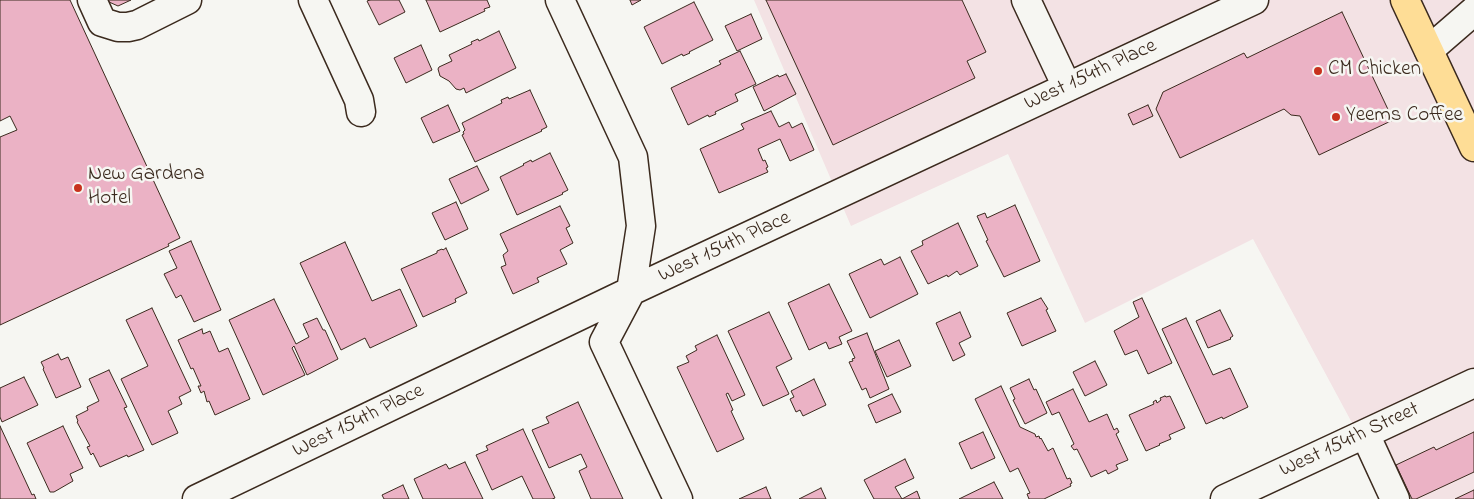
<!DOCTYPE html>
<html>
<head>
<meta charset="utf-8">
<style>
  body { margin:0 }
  canvas { display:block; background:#f6f6f2 }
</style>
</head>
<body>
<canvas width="1474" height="499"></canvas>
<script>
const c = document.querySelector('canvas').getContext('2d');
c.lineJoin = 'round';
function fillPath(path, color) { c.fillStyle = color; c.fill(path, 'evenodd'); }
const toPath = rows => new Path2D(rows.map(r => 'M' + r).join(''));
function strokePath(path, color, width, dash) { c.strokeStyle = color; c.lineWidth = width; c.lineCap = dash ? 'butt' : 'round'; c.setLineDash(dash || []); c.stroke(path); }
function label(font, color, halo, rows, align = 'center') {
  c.font = font + ' "Indie Flower",sans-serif'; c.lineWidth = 5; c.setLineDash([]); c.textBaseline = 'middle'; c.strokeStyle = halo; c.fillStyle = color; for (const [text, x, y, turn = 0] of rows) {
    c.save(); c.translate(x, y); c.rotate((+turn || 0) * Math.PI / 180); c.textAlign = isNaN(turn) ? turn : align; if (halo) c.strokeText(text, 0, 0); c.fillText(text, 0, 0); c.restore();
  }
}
const built = toPath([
  [754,0,1474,0,1474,499,1393,499,1253,239,1085,323,1008,154,851,226]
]);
const building = toPath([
  [0,0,70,0,180,238,168,244,169,246,0,325,0,137,17,130,10,116,0,121,0,0],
  [108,0,131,0,118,6,109,2,108,0],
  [370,0,399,0,405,12,379,25,367,1,370,0],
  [426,0,487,0,490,7,484,9,485,11,440,32,426,0],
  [630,0,641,0,632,5,630,0],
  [766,0,962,0,986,52,967,61,975,78,833,145,766,0],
  [694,2,713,40,689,52,690,53,683,56,682,54,662,64,644,27,694,2],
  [1342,12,1393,120,1319,155,1300,116,1291,115,1284,109,1180,158,1156,109,1163,92,1244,53,1247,58,1342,12],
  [751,14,762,39,737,51,725,26,751,14],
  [499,31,516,68,466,93,464,88,460,90,456,89,449,81,440,76,438,69,439,67,452,61,449,55,472,44,471,42,478,39,479,41,499,31],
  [421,45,432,70,406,83,394,58,421,45],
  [740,51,756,84,735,94,738,101,715,112,716,114,709,117,708,115,688,125,671,88,721,64,719,61,740,51],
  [786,74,796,94,764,111,753,87,778,75,779,77,786,74],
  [530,90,547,127,541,130,542,131,475,162,462,135,464,134,463,132,465,130,462,123,502,103,501,100,508,97,509,99,530,90],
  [448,105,460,131,433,143,421,118,448,105],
  [1148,105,1153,116,1133,125,1128,114,1148,105],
  [771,111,779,127,789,122,792,128,802,123,814,150,790,161,780,139,758,149,763,161,765,160,768,167,766,168,768,172,719,193,700,149,744,129,741,124,771,111],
  [550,153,568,190,562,193,563,194,517,215,500,177,524,165,523,164,531,160,532,162,550,153],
  [477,166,489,190,461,204,449,179,477,166],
  [456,202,468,229,445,240,432,213,456,202],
  [1015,205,1040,261,1004,277,986,241,988,240,977,216,985,213,987,218,1015,205],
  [560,206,570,226,566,228,573,243,560,250,567,264,537,278,539,282,513,294,501,267,506,265,503,255,508,251,500,234,560,206],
  [958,223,978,266,960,275,957,271,948,277,947,275,928,284,911,251,923,245,922,241,958,223],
  [191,241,221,310,194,322,181,295,176,298,164,274,177,268,169,251,191,241],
  [345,242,372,301,400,289,417,326,370,348,365,338,341,350,300,263,345,242],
  [446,248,467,293,455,299,456,302,423,317,401,269,437,253,437,251,442,249,443,250,446,248],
  [900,257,918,294,870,318,849,274,881,259,884,265,900,257],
  [829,284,852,331,839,337,842,344,829,349,826,342,809,350,788,303,829,284],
  [1041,298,1048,309,1046,310,1056,331,1022,346,1007,313,1041,298],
  [1142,298,1172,363,1148,374,1137,350,1125,355,1114,331,1139,317,1133,302,1142,298],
  [274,299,296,344,309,337,303,324,317,318,323,330,325,330,338,359,307,375,294,346,292,348,305,375,263,395,229,320,274,299],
  [152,308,191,391,179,397,182,404,168,411,178,433,152,445,121,379,148,366,126,320,152,308],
  [1220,310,1233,336,1230,338,1231,339,1208,348,1196,321,1220,310],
  [769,312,792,359,776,367,789,394,763,406,728,331,769,312],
  [960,312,971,337,959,343,965,355,953,361,936,323,960,312],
  [1186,318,1213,375,1230,368,1248,407,1223,419,1222,417,1206,424,1162,329,1186,318],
  [202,329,203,334,210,331,219,352,228,348,250,399,215,415,209,401,207,402,204,391,201,393,198,386,201,386,193,368,191,369,178,340,202,329],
  [867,333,889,389,870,398,866,388,862,390,849,362,853,361,852,359,855,358,847,341,867,333],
  [717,335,745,395,732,401,728,393,726,394,733,410,731,411,744,439,717,452,677,367,689,362,686,356,697,350,695,346,717,335],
  [899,340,911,366,887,377,875,351,899,340],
  [58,354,61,360,68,357,81,387,56,398,43,369,44,368,41,362,58,354],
  [1095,361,1107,385,1085,396,1073,372,1095,361],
  [109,370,127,407,124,408,144,450,128,457,127,455,100,467,93,453,91,455,87,447,90,446,77,422,78,421,76,416,88,410,87,407,99,401,89,379,109,370],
  [24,377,38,405,2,422,0,417,0,388,24,377],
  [814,379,826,405,803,416,800,410,796,412,790,399,794,397,791,391,814,379],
  [1029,379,1034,390,1036,389,1047,413,1025,424,1013,400,1015,399,1010,388,1029,379],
  [1001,386,1020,427,1035,434,1036,437,1039,436,1040,439,1041,438,1048,451,1053,448,1067,479,1070,478,1072,483,1070,484,1071,486,1044,499,1029,499,1027,494,1030,493,1018,468,1010,472,975,399,1001,386],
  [1073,389,1089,422,1107,414,1114,430,1117,428,1119,432,1116,434,1128,460,1116,465,1118,469,1108,474,1106,470,1091,477,1077,449,1074,450,1071,446,1074,444,1059,412,1052,415,1046,402,1073,389],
  [892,394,901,412,876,423,868,405,892,394],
  [1165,396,1166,397,1170,396,1185,428,1169,435,1171,439,1159,444,1160,445,1146,451,1129,415,1154,404,1153,402,1156,400,1157,403,1161,400,1160,398,1165,396],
  [578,402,623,499,591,499,579,471,587,467,581,454,549,468,532,430,549,423,546,417,578,402],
  [0,426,32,495,34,494,36,499,0,499,0,426],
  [63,426,83,468,70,474,73,481,54,492,50,492,27,443,63,426],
  [523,429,555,498,552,499,533,499,522,476,492,490,476,455,488,450,486,446,523,429],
  [983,432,995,458,971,469,959,443,983,432],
  [1474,432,1474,472,1416,499,1412,499,1396,465,1434,447,1436,450,1474,432],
  [905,459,914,478,895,487,902,499,917,491,920,499,874,499,864,480,905,459],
  [465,462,483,499,423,499,414,479,446,464,449,469,465,462],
  [994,482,1003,499,959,499,994,482],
  [403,485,409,499,384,499,382,495,403,485],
  [766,487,771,499,739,499,766,487],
  [821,488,826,499,799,499,821,488],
  [1474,490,1474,499,1455,499,1474,490]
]);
const minor = toPath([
  [92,0,102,22,118,27,128,27,137,25,187,0],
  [313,0,359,100,361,112],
  [560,0,633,157,641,226,631,291,604,342,678,499],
  [1026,0,1067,87],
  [1429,50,1474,11],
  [1365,434,1395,499],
  [197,499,631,291,1254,0],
  [1225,499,1474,383]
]);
const major = toPath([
  [1405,0,1474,147]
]);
const markers = [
  [1318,71,5,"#c8321e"],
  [1336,117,5,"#c8321e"],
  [78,188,5,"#c8321e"]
];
const poiNames = [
  ["CM Chicken",1328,71],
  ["Yeems Coffee",1346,117],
  ["New Gardena",88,176],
  ["Hotel",88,200]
];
const streetNames = [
  ["West 154th Place",1091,76,-25],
  ["West 154th Place",725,248,-25],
  ["West 154th Place",359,422,-26],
  ["West 154th Street",1350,441,-25]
];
fillPath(built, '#f3e2e4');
fillPath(building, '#ebb2c5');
strokePath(building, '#3b2a1e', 1);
strokePath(minor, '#3b2a1e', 31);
strokePath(major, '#3b2a1e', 31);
strokePath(minor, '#f6f6f2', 28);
strokePath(major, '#fedd96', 28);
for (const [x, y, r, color] of markers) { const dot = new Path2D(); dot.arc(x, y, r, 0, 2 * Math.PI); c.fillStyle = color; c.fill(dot); strokePath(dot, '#f6f6f2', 2); }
label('21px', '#3b2a1e', '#f6f6f2', poiNames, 'left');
label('21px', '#3b2a1e', '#f6f6f2', streetNames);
</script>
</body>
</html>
